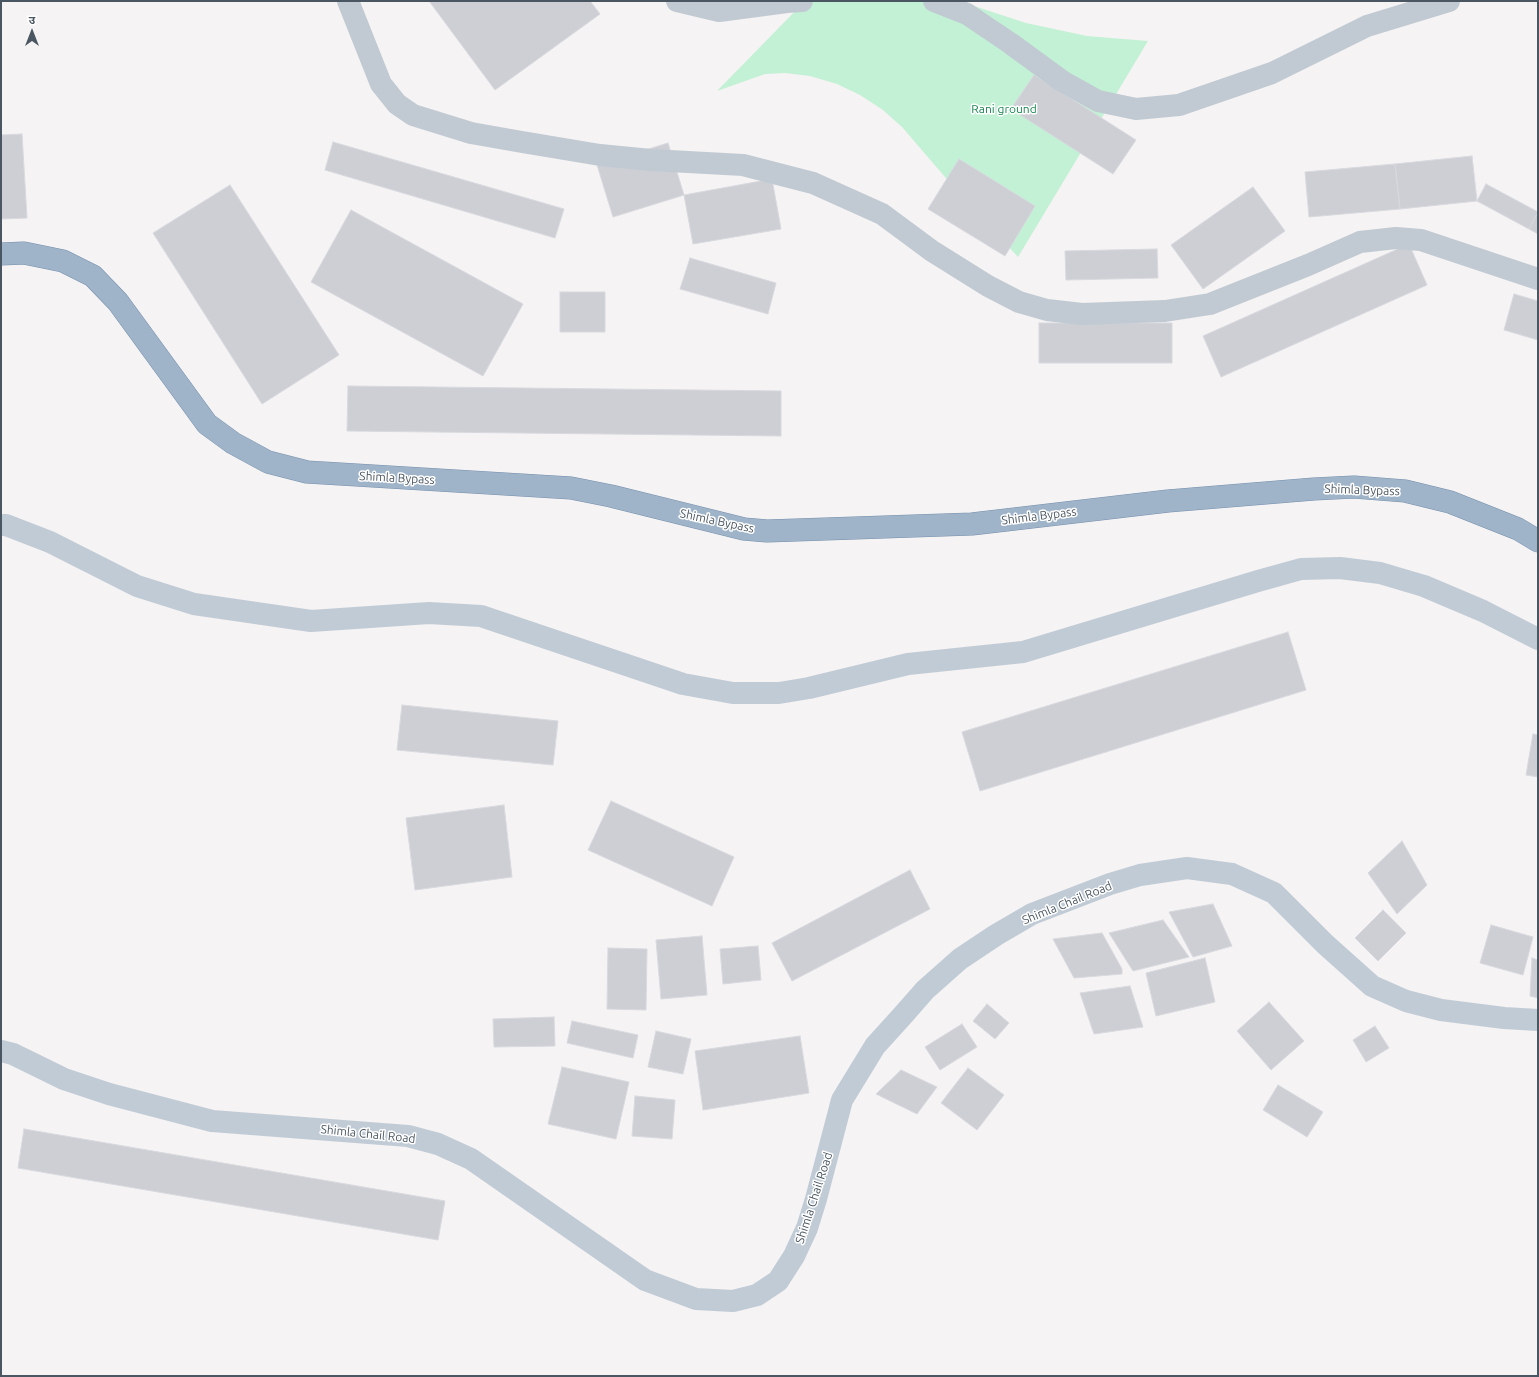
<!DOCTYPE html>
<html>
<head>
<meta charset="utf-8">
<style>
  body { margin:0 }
  #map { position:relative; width:1539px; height:1377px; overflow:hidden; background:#f5f3f3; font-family:Ubuntu,"Noto Sans Devanagari",sans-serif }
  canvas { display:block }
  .frame { position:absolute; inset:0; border:2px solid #4a5661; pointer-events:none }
  .north { position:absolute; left:12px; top:12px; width:40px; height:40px; -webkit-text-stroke:3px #fff; paint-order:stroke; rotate:0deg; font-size:11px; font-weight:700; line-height:16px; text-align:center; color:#4a5661 }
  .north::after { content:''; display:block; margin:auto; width:14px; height:18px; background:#4a5661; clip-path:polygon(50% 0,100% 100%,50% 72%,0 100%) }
</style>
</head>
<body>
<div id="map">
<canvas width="1539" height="1377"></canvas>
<div class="frame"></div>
<div class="north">उ</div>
</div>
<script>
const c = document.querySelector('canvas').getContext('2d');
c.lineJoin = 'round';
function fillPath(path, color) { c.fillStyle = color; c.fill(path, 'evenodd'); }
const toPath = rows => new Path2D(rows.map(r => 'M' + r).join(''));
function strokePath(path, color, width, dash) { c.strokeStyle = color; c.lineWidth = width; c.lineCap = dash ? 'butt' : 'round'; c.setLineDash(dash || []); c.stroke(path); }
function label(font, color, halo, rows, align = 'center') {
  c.font = font + ' Ubuntu,sans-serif'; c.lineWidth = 3; c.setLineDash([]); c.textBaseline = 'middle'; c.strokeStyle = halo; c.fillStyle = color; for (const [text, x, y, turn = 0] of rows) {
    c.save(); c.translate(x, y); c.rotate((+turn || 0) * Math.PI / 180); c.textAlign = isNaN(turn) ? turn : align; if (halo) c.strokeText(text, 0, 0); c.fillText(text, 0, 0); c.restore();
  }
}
const green = toPath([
  [805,1,965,1,974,6,1026,23,1087,36,1148,41,1018,257,951,184,902,127,883,110,860,95,837,84,810,76,785,73,765,74,717,91]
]);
const building = toPath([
  [429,1,590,1,600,14,495,90,429,1],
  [1034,75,1136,140,1113,174,1011,109,1034,75],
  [22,134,27,218,1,219,1,135,22,134],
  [333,142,564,209,555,238,325,170,333,142],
  [668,143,684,195,613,217,597,165,668,143],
  [1472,156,1477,201,1400,209,1395,164,1472,156],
  [959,159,1035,206,1005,256,928,209,959,159],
  [1395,164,1400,209,1309,217,1305,172,1395,164],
  [772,179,781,229,693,244,684,195,772,179],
  [1486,184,1538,212,1529,229,1477,201,1486,184],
  [230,185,339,355,262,404,153,233,230,185],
  [1253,187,1285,231,1203,289,1171,245,1253,187],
  [351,210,523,304,483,376,311,282,351,210],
  [1538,212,1538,234,1529,229,1538,212],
  [1409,244,1427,285,1221,377,1203,336,1409,244],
  [1157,249,1158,278,1066,280,1065,251,1157,249],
  [690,258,776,283,768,314,680,289,690,258],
  [560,292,605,292,605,332,560,332,560,292],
  [1514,294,1538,301,1538,340,1504,330,1514,294],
  [1039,323,1172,323,1172,363,1039,363,1039,323],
  [348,386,781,391,781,436,347,431,348,386],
  [1288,632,1306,690,980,791,962,732,1288,632],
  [402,705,558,721,553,765,397,750,402,705],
  [1533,734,1538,735,1538,777,1526,775,1533,734],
  [611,801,734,857,712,906,588,850,611,801],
  [504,805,512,877,415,890,406,818,504,805],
  [1402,841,1427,885,1397,914,1368,873,1402,841],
  [910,870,930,909,792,981,772,943,910,870],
  [1213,904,1232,946,1193,957,1169,912,1213,904],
  [1383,910,1406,933,1378,961,1355,938,1383,910],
  [1163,920,1189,957,1133,971,1109,933,1163,920],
  [1491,925,1533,937,1523,975,1480,963,1491,925],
  [1102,933,1122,969,1122,974,1074,978,1053,939,1102,933],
  [702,936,707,995,661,999,656,940,702,936],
  [758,946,761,980,723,984,720,949,758,946],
  [608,948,647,949,646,1010,607,1009,608,948],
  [1205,958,1215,1002,1156,1016,1146,973,1205,958],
  [1532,958,1538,960,1538,998,1530,996,1532,958],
  [1130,986,1143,1027,1094,1034,1080,993,1130,986],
  [1269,1002,1304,1041,1271,1070,1237,1031,1269,1002],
  [987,1004,1009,1023,995,1039,973,1021,987,1004],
  [554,1017,555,1046,494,1047,493,1019,554,1017],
  [572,1021,638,1035,633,1058,567,1043,572,1021],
  [962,1024,977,1047,940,1070,925,1047,962,1024],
  [1375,1026,1389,1048,1366,1062,1353,1040,1375,1026],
  [656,1031,691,1039,683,1074,648,1067,656,1031],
  [800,1036,809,1093,703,1110,695,1051,800,1036],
  [562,1067,629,1082,616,1139,548,1124,562,1067],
  [968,1068,1004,1095,977,1130,941,1103,968,1068],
  [901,1070,937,1087,917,1114,876,1094,901,1070],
  [1278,1085,1323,1112,1307,1137,1263,1110,1278,1085],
  [635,1096,675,1100,672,1139,632,1136,635,1096],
  [24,1129,445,1201,438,1240,18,1168,24,1129]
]);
const minor = toPath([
  [348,1,381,84,397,104,413,115,471,133,522,142,600,155,651,160,743,165,813,183,882,214,932,251,988,286,1019,302,1047,310,1082,314,1165,311,1210,304,1308,265,1360,242,1396,238,1421,240,1538,279],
  [677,1,719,11,787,2,802,1],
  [934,1,967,14,1010,43,1062,81,1098,101,1136,109,1179,105,1272,73,1367,26,1449,1]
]);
const secondary = toPath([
  [1,525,6,525,50,542,137,586,194,604,311,621,429,613,481,616,683,684,733,693,779,693,809,688,908,664,1023,652,1258,581,1301,569,1340,568,1380,573,1424,586,1483,611,1538,639],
  [1,1051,13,1054,64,1079,109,1094,212,1121,408,1136,438,1144,471,1159,645,1280,696,1299,733,1301,757,1295,778,1281,794,1256,807,1228,816,1199,842,1100,875,1046,904,1014,925,990,960,959,996,935,1032,914,1110,884,1140,875,1187,868,1232,874,1274,893,1325,944,1372,986,1406,1001,1441,1010,1504,1018,1538,1020]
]);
const trunk = toPath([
  [1,254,24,253,63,261,93,276,118,302,207,424,233,443,268,462,307,472,571,488,611,496,744,529,767,531,972,524,1168,501,1314,489,1354,487,1405,491,1450,502,1518,529,1538,541]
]);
const parkNames = [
  ["Rani ground",1004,109]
];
const streetNames = [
  ["Shimla Bypass",397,478,3],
  ["Shimla Bypass",1362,490,2],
  ["Shimla Bypass",1039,516,-7],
  ["Shimla Bypass",717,521,12],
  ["Shimla Chail Road",1067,903,-22],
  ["Shimla Chail Road",368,1134,6],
  ["Shimla Chail Road",814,1198,-72]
];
fillPath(green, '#c3f1d5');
fillPath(building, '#cdcfd5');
strokePath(building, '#d7d9de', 1);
strokePath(trunk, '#7690ad', 23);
strokePath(minor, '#c1cad2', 22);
strokePath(secondary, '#c1cbd6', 22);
strokePath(trunk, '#9fb4c9', 22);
label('12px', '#17864f', '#fff', parkNames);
label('12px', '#4a5661', '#fff', streetNames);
</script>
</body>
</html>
